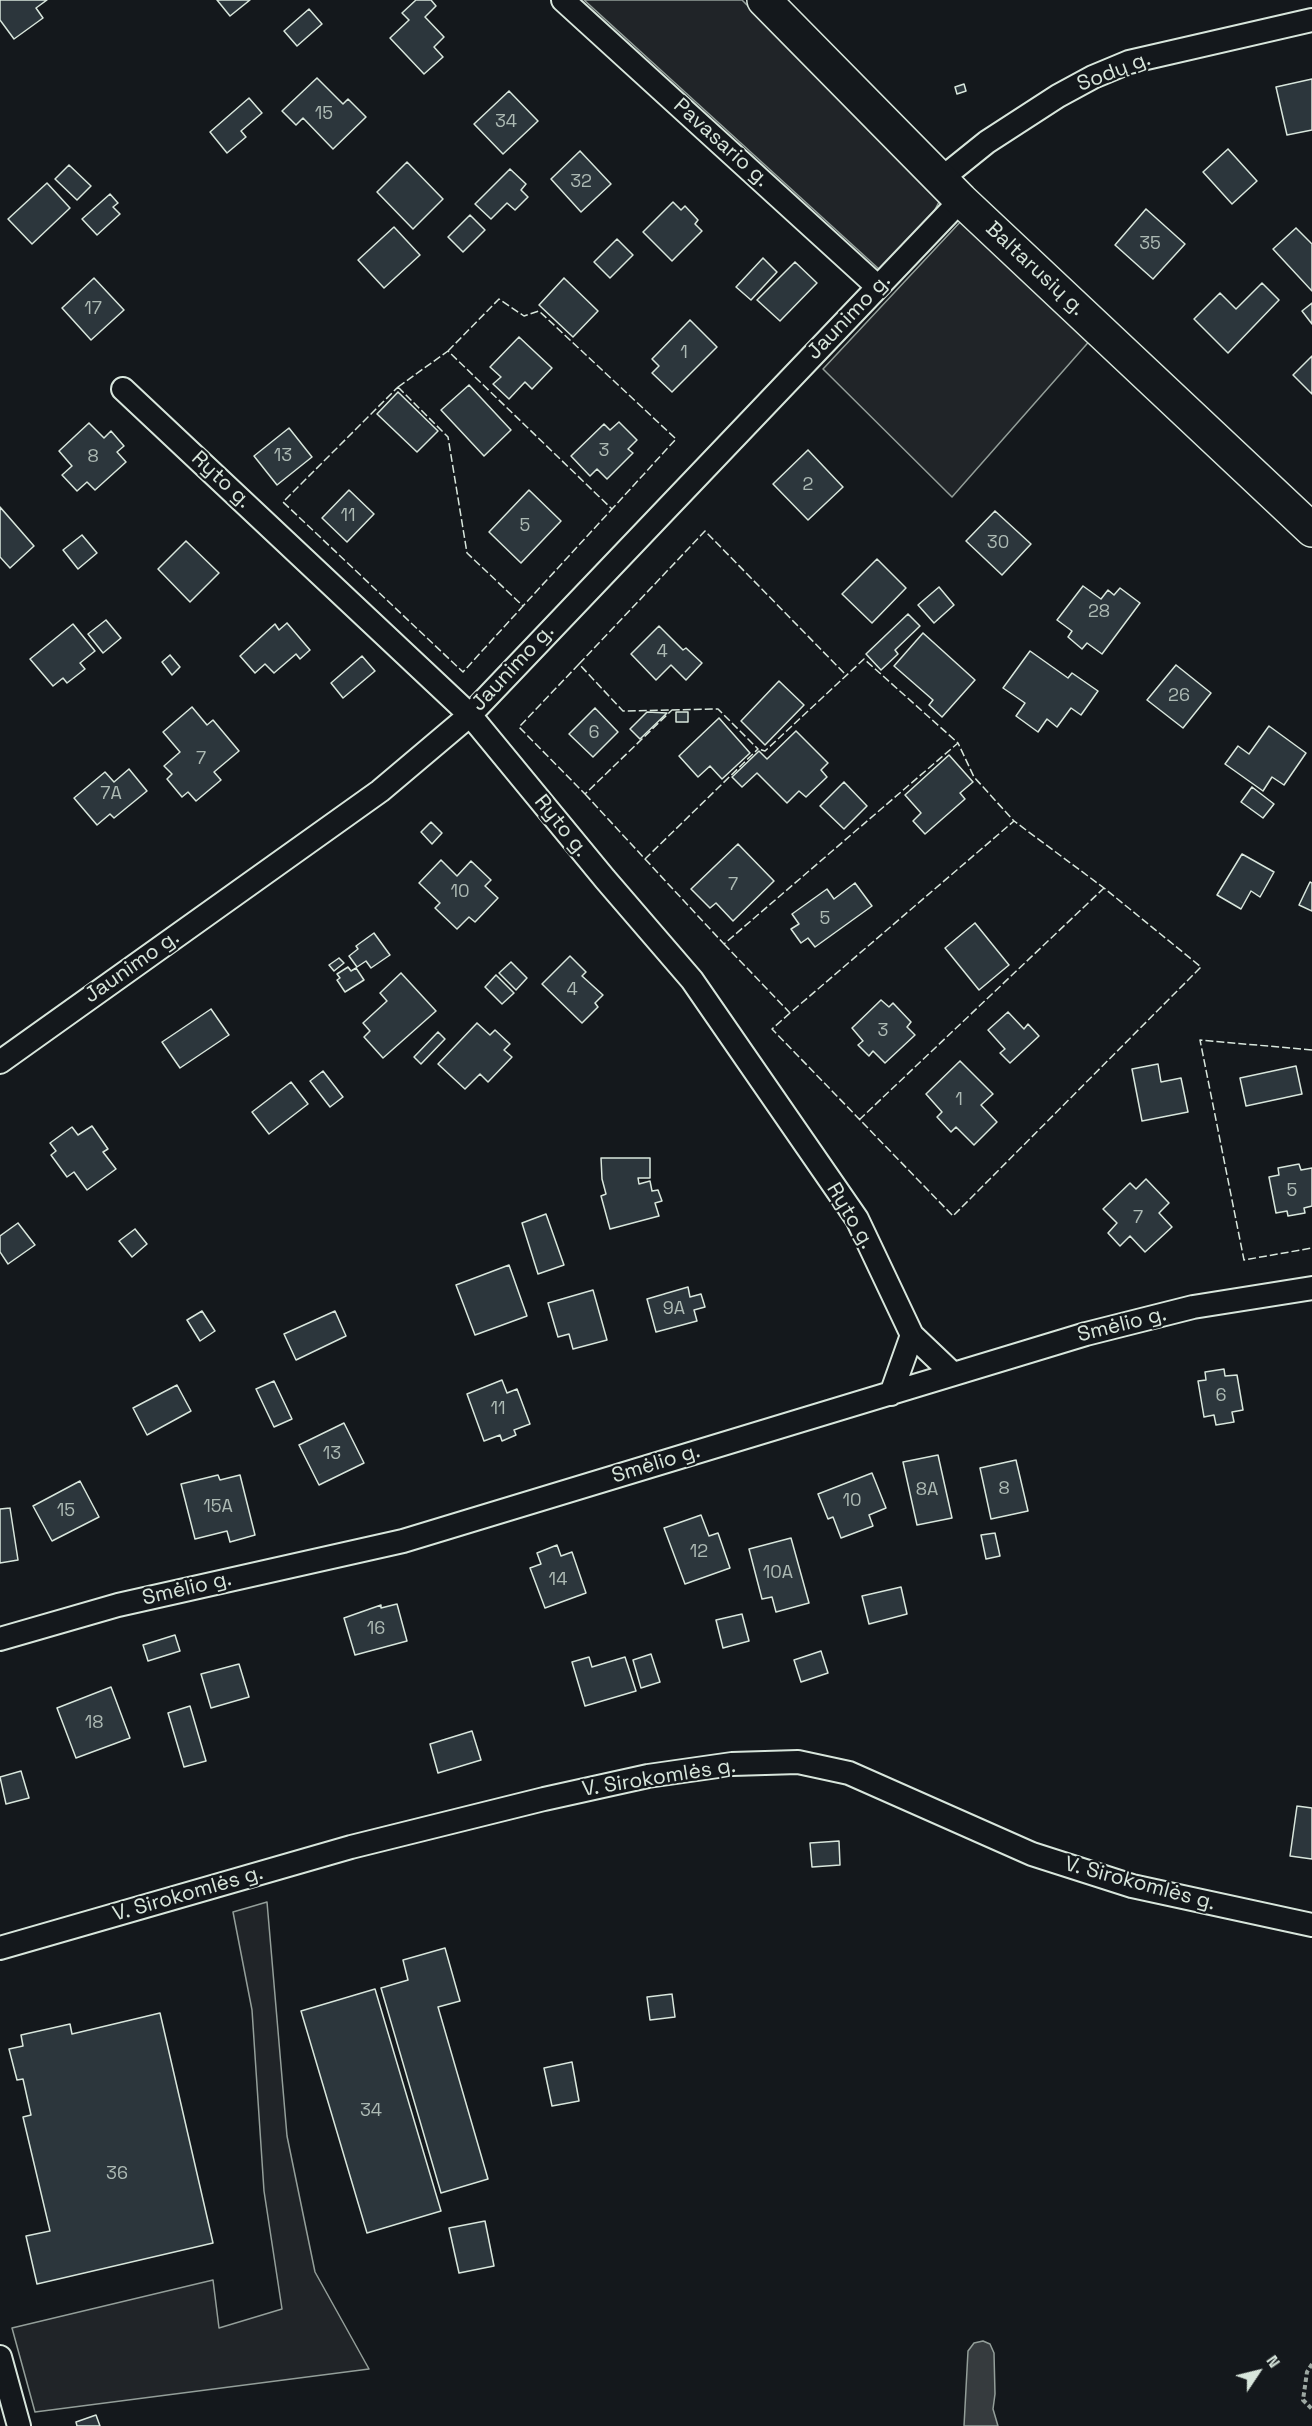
<!DOCTYPE html>
<html>
<head>
<meta charset="utf-8">
<style>
  body { margin:0 }
  #map { position:relative; width:1312px; height:2426px; overflow:hidden; background:#14181c; font-family:"Space Grotesk",sans-serif }
  canvas { display:block }
  .north { position:absolute; left:1228px; top:2342px; width:60px; height:60px; -webkit-text-stroke:4px #14181c; paint-order:stroke; rotate:55deg; font-size:16px; font-weight:700; line-height:24px; text-align:center; color:#d8e6dc }
  .north::after { content:''; display:block; margin:auto; width:21px; height:27px; background:#d8e6dc; clip-path:polygon(50% 0,100% 100%,50% 72%,0 100%) }
</style>
</head>
<body>
<div id="map">
<canvas width="1312" height="2426"></canvas>
<div class="north">N</div>
</div>
<script>
const c = document.querySelector('canvas').getContext('2d');
c.lineJoin = 'round';
function fillPath(path, color) { c.fillStyle = color; c.fill(path, 'evenodd'); }
const toPath = rows => new Path2D(rows.map(r => 'M' + r).join(''));
function strokePath(path, color, width, dash) { c.strokeStyle = color; c.lineWidth = width; c.lineCap = dash ? 'butt' : 'round'; c.setLineDash(dash || []); c.stroke(path); }
function label(font, color, halo, rows, align = 'center') {
  c.font = font + ' "Space Grotesk",sans-serif'; c.lineWidth = 4.5; c.setLineDash([]); c.textBaseline = 'middle'; c.strokeStyle = halo; c.fillStyle = color; for (const [text, x, y, turn = 0] of rows) {
    c.save(); c.translate(x, y); c.rotate((+turn || 0) * Math.PI / 180); c.textAlign = isNaN(turn) ? turn : align; if (halo) c.strokeText(text, 0, 0); c.fillText(text, 0, 0); c.restore();
  }
}
const green = toPath([
  [584,0,742,0,940,200,928,223,880,270,584,0],
  [963,219,1093,337,952,497,823,369,963,219],
  [267,1902,287,2136,315,2272,369,2369,35,2412,12,2328,213,2280,219,2328,282,2309,264,2191,252,2010,233,1912,267,1902]
]);
const water = toPath([
  [983,2341,990,2344,994,2353,995,2394,993,2409,998,2426,964,2426,968,2351,974,2343,983,2341]
]);
const building = toPath([
  [0,0,47,0,36,8,43,18,14,39,0,20,0,0],
  [217,0,250,0,230,16,217,0],
  [416,0,431,0,436,6,425,17,444,37,434,47,443,57,424,74,390,38,409,20,402,13,416,0],
  [309,9,322,24,297,46,284,31,309,9],
  [317,78,343,104,348,99,366,117,333,149,303,118,296,125,282,111,317,78],
  [1312,79,1312,130,1287,135,1276,87,1312,79],
  [964,84,966,91,957,94,955,87,964,84],
  [509,91,538,121,503,154,474,124,509,91],
  [249,98,262,113,241,131,246,137,227,153,210,132,249,98],
  [1228,149,1257,181,1232,204,1203,172,1228,149],
  [580,151,611,184,581,212,551,179,580,151],
  [407,162,443,199,413,229,377,192,407,162],
  [69,165,91,186,77,200,55,179,69,165],
  [510,169,526,184,521,190,528,197,515,210,507,203,491,219,475,204,510,169],
  [47,183,70,208,32,244,8,219,47,183],
  [110,194,118,203,113,207,120,214,97,235,82,219,110,194],
  [673,202,681,210,685,206,698,220,695,224,702,231,672,261,643,232,673,202],
  [1146,209,1185,244,1153,279,1115,245,1146,209],
  [470,215,485,230,463,252,448,237,470,215],
  [394,227,420,255,384,288,358,260,394,227],
  [1296,228,1312,244,1312,291,1273,249,1296,228],
  [617,239,633,255,610,278,594,262,617,239],
  [763,258,777,272,751,300,736,287,763,258],
  [795,262,817,283,780,321,757,300,795,262],
  [94,278,124,310,91,340,62,308,94,278],
  [564,278,598,311,573,337,539,305,564,278],
  [1262,283,1279,300,1228,353,1194,319,1220,293,1236,309,1262,283],
  [1312,303,1312,324,1302,311,1312,303],
  [690,320,717,347,672,392,652,373,659,366,652,359,690,320],
  [519,337,552,368,532,389,525,382,509,399,493,384,501,377,490,367,519,337],
  [1312,356,1312,394,1293,375,1312,356],
  [469,385,511,430,484,456,441,410,469,385],
  [398,392,438,431,417,452,377,414,398,392],
  [619,422,637,440,628,449,633,453,607,479,597,469,590,476,571,456,604,424,610,430,619,422],
  [89,423,104,438,111,431,124,446,117,452,126,462,95,490,87,482,77,491,62,475,72,466,59,451,89,423],
  [289,428,312,457,277,485,254,456,289,428],
  [808,450,843,487,808,520,773,484,808,450],
  [349,490,374,514,347,542,322,518,349,490],
  [529,490,561,521,521,563,489,532,529,490],
  [0,507,34,546,10,568,0,557,0,507],
  [995,511,1031,544,1002,575,966,541,995,511],
  [82,535,97,553,78,569,63,550,82,535],
  [186,541,219,573,190,602,158,569,186,541],
  [877,559,906,588,872,623,842,594,877,559],
  [1083,586,1101,599,1108,590,1114,595,1120,588,1140,603,1102,654,1087,643,1082,649,1068,637,1072,631,1057,620,1083,586],
  [939,587,954,605,934,623,918,605,939,587],
  [908,614,920,626,895,650,898,654,881,670,866,654,908,614],
  [106,620,121,638,103,653,88,634,106,620],
  [287,623,310,650,300,659,296,654,274,673,265,664,255,673,240,656,275,624,279,630,287,623],
  [73,624,95,651,80,663,85,669,67,683,63,678,53,686,30,659,73,624],
  [659,626,683,650,686,648,702,663,686,680,671,665,656,680,631,654,659,626],
  [923,633,975,680,942,717,929,705,933,700,894,666,923,633],
  [1030,651,1068,678,1072,673,1098,691,1081,715,1071,708,1057,727,1047,719,1038,732,1016,716,1025,703,1003,688,1030,651],
  [170,655,180,667,172,675,162,662,170,655],
  [362,656,375,671,343,698,331,683,362,656],
  [1176,665,1211,693,1183,728,1147,700,1176,665],
  [779,681,804,705,765,745,741,721,779,681],
  [192,707,207,725,213,720,239,751,214,772,221,780,196,801,188,792,182,797,167,779,172,774,164,766,180,752,163,732,192,707],
  [595,708,618,732,593,757,569,734,595,708],
  [647,712,667,713,640,739,630,729,647,712],
  [676,712,688,712,688,722,676,722,676,712],
  [719,718,750,753,722,779,710,766,698,777,679,756,719,718],
  [1269,726,1306,753,1284,785,1272,777,1263,791,1225,764,1238,746,1249,754,1269,726],
  [796,731,828,763,821,770,827,777,806,797,799,791,787,803,757,773,742,787,732,777,759,751,767,759,796,731],
  [949,755,973,782,960,793,965,799,925,834,913,821,921,813,905,795,949,755],
  [129,769,147,791,114,818,110,814,97,825,74,798,105,772,114,782,129,769],
  [844,782,867,806,844,829,820,806,844,782],
  [1252,787,1274,804,1263,818,1241,802,1252,787],
  [431,822,442,833,432,844,421,832,431,822],
  [738,844,774,881,733,921,716,903,710,908,691,889,738,844],
  [1242,854,1274,872,1260,897,1251,891,1241,909,1217,895,1242,854],
  [441,860,457,876,471,861,491,880,485,886,498,898,475,922,469,917,457,929,435,908,440,903,419,883,441,860],
  [1310,882,1312,883,1312,911,1299,905,1310,882],
  [855,883,872,906,815,947,808,938,801,943,791,929,799,924,792,914,827,889,834,899,855,883],
  [975,923,1009,965,979,990,945,948,975,923],
  [374,933,390,955,371,968,366,961,357,967,349,956,358,949,356,946,374,933],
  [570,956,586,972,582,976,603,995,595,1003,598,1007,582,1023,542,984,570,956],
  [339,958,344,963,334,971,329,965,339,958],
  [511,962,527,978,516,990,499,973,511,962],
  [348,967,351,971,356,968,364,980,345,992,337,980,340,978,337,974,348,967],
  [401,973,436,1011,383,1058,364,1037,370,1031,363,1023,387,1001,380,993,401,973],
  [496,975,514,993,502,1004,485,987,496,975],
  [881,1000,889,1007,893,1003,911,1022,907,1027,915,1035,885,1063,873,1051,869,1056,858,1045,863,1041,852,1028,881,1000],
  [211,1009,229,1035,180,1068,162,1042,211,1009],
  [1008,1012,1024,1029,1028,1024,1039,1036,1010,1063,1000,1053,1005,1049,988,1030,1008,1012],
  [477,1023,490,1035,495,1030,510,1044,504,1050,512,1057,488,1082,480,1074,465,1089,438,1064,477,1023],
  [438,1032,445,1039,421,1064,414,1057,438,1032],
  [960,1061,993,1094,981,1105,997,1122,974,1145,956,1127,951,1132,937,1117,942,1112,926,1094,960,1061],
  [1158,1064,1161,1082,1181,1078,1188,1112,1142,1121,1132,1069,1158,1064],
  [1296,1066,1302,1094,1246,1106,1240,1078,1296,1066],
  [323,1071,343,1097,330,1107,310,1081,323,1071],
  [291,1082,308,1104,269,1134,252,1112,291,1082],
  [92,1126,108,1149,103,1152,116,1169,87,1190,74,1172,67,1177,51,1155,56,1151,50,1143,72,1127,78,1135,92,1126],
  [601,1158,650,1158,650,1178,638,1178,639,1184,650,1181,652,1191,658,1190,662,1201,655,1203,659,1216,610,1229,601,1196,606,1194,602,1179,601,1158],
  [1299,1164,1301,1170,1312,1168,1312,1206,1304,1208,1305,1213,1288,1216,1287,1211,1276,1213,1269,1177,1279,1175,1278,1168,1299,1164],
  [1146,1179,1169,1203,1159,1213,1172,1227,1145,1252,1130,1236,1120,1246,1108,1233,1117,1223,1103,1209,1130,1183,1136,1189,1146,1179],
  [546,1214,564,1265,538,1274,522,1223,546,1214],
  [18,1223,35,1245,8,1264,0,1252,0,1236,18,1223],
  [135,1229,147,1244,132,1257,119,1241,135,1229],
  [509,1265,527,1316,475,1335,456,1285,509,1265],
  [688,1287,690,1297,701,1294,705,1307,694,1310,697,1321,656,1332,647,1299,688,1287],
  [593,1290,607,1340,573,1349,569,1334,558,1337,548,1303,593,1290],
  [202,1311,215,1331,200,1341,187,1320,202,1311],
  [335,1311,346,1336,296,1360,284,1334,335,1311],
  [1224,1369,1225,1376,1237,1375,1243,1410,1232,1412,1234,1422,1216,1425,1214,1415,1204,1417,1198,1381,1206,1380,1205,1372,1224,1369],
  [502,1380,507,1393,517,1389,530,1424,514,1430,516,1435,502,1441,500,1435,484,1441,467,1394,502,1380],
  [274,1381,292,1419,274,1427,256,1389,274,1381],
  [177,1385,191,1411,147,1435,133,1408,177,1385],
  [344,1423,364,1463,319,1485,299,1445,344,1423],
  [938,1455,952,1518,917,1525,903,1462,938,1455],
  [1016,1460,1028,1511,991,1519,980,1468,1016,1460],
  [872,1473,886,1508,869,1515,873,1526,841,1538,833,1517,828,1519,818,1494,872,1473],
  [218,1475,220,1480,240,1475,255,1535,230,1542,227,1531,195,1539,181,1484,218,1475],
  [80,1481,99,1517,52,1541,33,1506,80,1481],
  [10,1508,18,1560,0,1563,0,1509,10,1508],
  [701,1515,709,1536,718,1533,730,1568,685,1584,664,1528,701,1515],
  [995,1533,1000,1556,986,1559,981,1535,995,1533],
  [791,1538,809,1603,776,1612,772,1597,762,1599,749,1549,791,1538],
  [557,1545,561,1556,572,1552,586,1593,545,1608,530,1568,541,1564,537,1553,557,1545],
  [901,1587,907,1614,869,1624,862,1596,901,1587],
  [397,1604,407,1641,355,1655,344,1618,381,1605,381,1608,397,1604],
  [742,1614,749,1641,723,1648,716,1620,742,1614],
  [175,1635,180,1651,148,1661,143,1645,175,1635],
  [821,1651,828,1673,801,1682,794,1660,821,1651],
  [651,1654,660,1682,641,1688,633,1660,651,1654],
  [589,1657,592,1667,625,1657,636,1691,585,1706,572,1662,589,1657],
  [239,1664,249,1697,211,1708,201,1674,239,1664],
  [111,1687,130,1738,76,1758,57,1708,111,1687],
  [190,1706,206,1761,184,1767,168,1713,190,1706],
  [472,1731,481,1760,438,1773,430,1744,472,1731],
  [21,1771,29,1798,6,1804,0,1777,21,1771],
  [1297,1806,1312,1808,1312,1859,1290,1856,1297,1806],
  [839,1841,840,1865,812,1867,810,1843,839,1841],
  [445,1948,460,2001,438,2007,488,2179,441,2193,381,1988,408,1980,403,1960,445,1948],
  [375,1989,441,2211,367,2233,301,2011,375,1989],
  [672,1994,675,2017,650,2020,647,1997,672,1994],
  [160,2013,213,2243,37,2284,26,2236,50,2231,23,2117,31,2115,23,2079,17,2080,9,2049,23,2046,21,2035,70,2024,72,2034,160,2013],
  [572,2062,579,2101,552,2106,544,2068,572,2062],
  [485,2221,494,2266,459,2273,449,2228,485,2221],
  [96,2415,100,2426,77,2426,76,2422,96,2415]
]);
const path = toPath([
  [1312,2364,1307,2372,1303,2400,1312,2409]
]);
const minor = toPath([
  [563,0,878,287],
  [941,179,987,142,1058,96,1093,77,1129,62,1312,20],
  [123,389,470,715,605,879,692,980,857,1219,912,1335,891,1394],
  [0,1062,380,791,470,715,961,200],
  [912,1335,953,1374],
  [0,1639,118,1605,403,1541,1086,1334,1193,1307,1312,1288],
  [0,1948,351,1847,544,1799,648,1776,732,1764,798,1762,849,1773,1032,1854,1132,1886,1312,1925],
  [0,2357,19,2426]
]);
const secondary = toPath([
  [764,0,961,200,1312,530]
]);
const fence = toPath([
  [448,351,499,299,524,316,539,311,676,439,612,509],
  [398,387,448,437,467,553,523,606,463,672,283,502,398,387],
  [398,387,448,351,612,509,523,606],
  [579,664,705,531,846,675],
  [585,794,645,859,758,749,718,709,623,711,579,664,519,727,585,794,672,710],
  [645,859,724,944,958,743,864,659,765,751,758,749],
  [724,944,790,1013,1014,821,974,777,958,743],
  [790,1013,772,1029,953,1216,1201,967,1104,888,1014,821],
  [1312,1050,1200,1040,1244,1260,1312,1248],
  [859,1120,1104,888]
]);
const numberNames = [
  ["15",324,114],
  ["34",506,122],
  ["32",581,182],
  ["35",1150,244],
  ["17",93,309],
  ["1",684,353],
  ["3",604,451],
  ["13",283,456],
  ["8",93,457],
  ["2",808,485],
  ["11",348,516],
  ["5",525,526],
  ["30",998,543],
  ["28",1099,612],
  ["4",662,652],
  ["26",1179,696],
  ["6",594,733],
  ["7",201,759],
  ["7A",111,794],
  ["7",733,885],
  ["10",460,892],
  ["5",825,919],
  ["4",572,990],
  ["3",883,1031],
  ["1",959,1100],
  ["5",1292,1191],
  ["7",1138,1218],
  ["9A",674,1309],
  ["6",1221,1396],
  ["11",498,1409],
  ["13",332,1454],
  ["8",1004,1489],
  ["8A",927,1490],
  ["10",852,1501],
  ["15A",218,1507],
  ["15",66,1511],
  ["12",699,1552],
  ["10A",778,1573],
  ["14",558,1580],
  ["16",376,1629],
  ["18",94,1723],
  ["34",371,2111],
  ["36",117,2174]
];
const streetNames = [
  ["Sodų g.",1114,72,-21],
  ["Pavasario g.",721,143,42],
  ["Baltarusių g.",1035,269,43],
  ["Jaunimo g.",849,317,-46],
  ["Ryto g.",221,480,43],
  ["Jaunimo g.",513,668,-47],
  ["Ryto g.",561,826,51],
  ["Jaunimo g.",132,967,-35],
  ["Ryto g.",850,1216,59],
  ["Smėlio g.",1122,1325,-14],
  ["Smėlio g.",656,1464,-17],
  ["Smėlio g.",187,1589,-13],
  ["V. Sirokomlės g.",659,1778,-9],
  ["V. Sirokomlės g.",1140,1884,15],
  ["V. Sirokomlės g.",188,1894,-16]
];
fillPath(green, '#202428');
strokePath(green, '#939e99', 1.5);
fillPath(water, '#363b3e');
strokePath(water, '#939e99', 1.5);
fillPath(building, '#2c363c');
strokePath(building, '#d8e6dc', 1.5);
strokePath(minor, '#d8e6dc', 26);
strokePath(secondary, '#d8e6dc', 36);
strokePath(path, '#9da8a2', 4, [4.5, 3]);
strokePath(minor, '#14181c', 22);
strokePath(secondary, '#14181c', 33);
strokePath(fence, '#d8e6dc', 1.5, [8, 3]);
label('18px', '#adbab4', null, numberNames);
label('21px', '#d8e6dc', '#14181c', streetNames);
</script>
</body>
</html>
